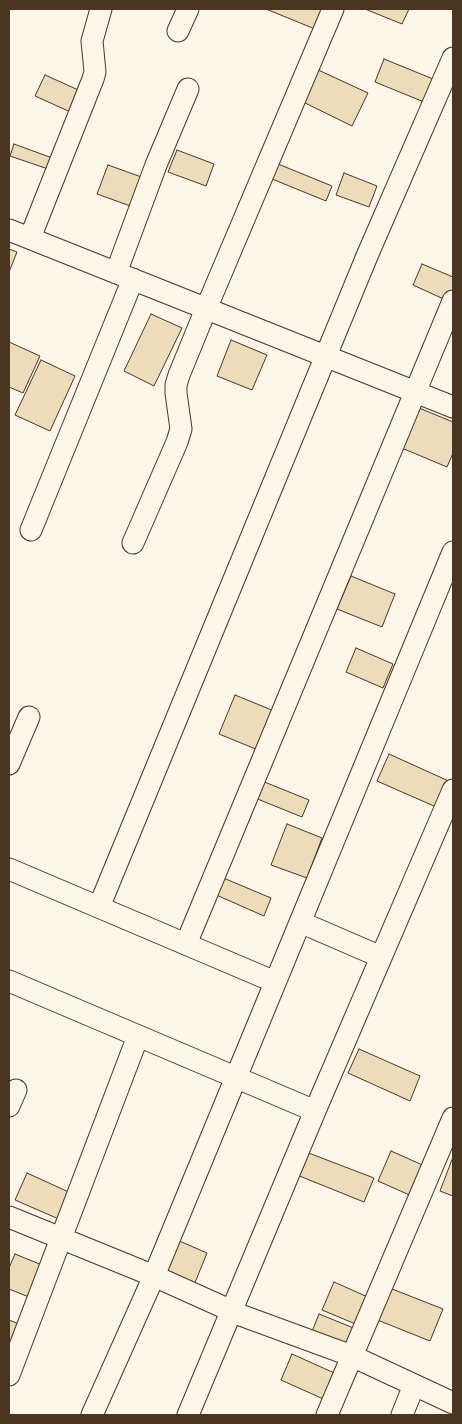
<!DOCTYPE html>
<html>
<head>
<meta charset="utf-8">
<style>
  body { margin:0 }
  #map { position:relative; width:462px; height:1424px; overflow:hidden; background:#fbf6e9; font-family:Bitter,serif }
  canvas { display:block }
  .frame { position:absolute; inset:0; border:10px solid #4a3520; pointer-events:none }
</style>
</head>
<body>
<div id="map">
<canvas width="462" height="1424"></canvas>
<div class="frame"></div>
</div>
<script>
const c = document.querySelector('canvas').getContext('2d');
c.lineJoin = 'round';
function fillPath(path, color) { c.fillStyle = color; c.fill(path, 'evenodd'); }
const toPath = rows => new Path2D(rows.map(r => 'M' + r).join(''));
function strokePath(path, color, width, dash) { c.strokeStyle = color; c.lineWidth = width; c.lineCap = dash ? 'butt' : 'round'; c.setLineDash(dash || []); c.stroke(path); }
const building = toPath([
  [266,9,323,9,315,29,266,9],
  [365,9,409,9,402,24,365,9],
  [384,59,438,81,429,104,375,82,384,59],
  [314,68,368,93,352,126,299,100,314,68],
  [45,75,85,93,75,114,35,96,45,75],
  [14,144,55,159,51,170,10,156,14,144],
  [177,150,214,164,206,186,168,172,177,150],
  [278,164,332,186,326,201,272,179,278,164],
  [108,165,147,179,136,208,97,194,108,165],
  [344,173,377,186,369,207,336,195,344,173],
  [9,249,17,252,9,272,9,249],
  [422,264,453,277,453,289,448,301,413,285,422,264],
  [151,314,182,328,154,386,124,371,151,314],
  [231,340,267,355,252,390,217,376,231,340],
  [9,342,40,356,23,393,9,387,9,342],
  [41,360,75,376,50,431,15,415,41,360],
  [414,406,453,422,453,453,447,467,397,446,414,406],
  [351,576,395,594,382,627,337,609,351,576],
  [356,648,393,664,383,688,346,672,356,648],
  [235,695,279,713,263,752,219,734,235,695],
  [389,754,453,783,443,810,377,781,389,754],
  [262,781,309,800,302,817,255,798,262,781],
  [287,824,322,838,307,878,271,865,287,824],
  [221,877,271,898,264,916,214,894,221,877],
  [359,1049,420,1076,410,1101,348,1073,359,1049],
  [391,1151,427,1167,414,1197,378,1181,391,1151],
  [306,1152,374,1178,364,1202,297,1175,306,1152],
  [453,1157,453,1196,440,1191,453,1157],
  [27,1173,73,1194,61,1220,15,1200,27,1173],
  [177,1240,207,1253,194,1285,163,1272,177,1240],
  [15,1254,42,1265,29,1297,9,1289,9,1268,15,1254],
  [334,1282,370,1298,358,1325,322,1310,334,1282],
  [387,1287,443,1309,430,1341,375,1319,387,1287],
  [319,1314,356,1329,348,1350,311,1334,319,1314],
  [9,1320,24,1326,15,1348,9,1346,9,1320],
  [292,1354,341,1376,330,1402,281,1380,292,1354]
]);
const minor = toPath([
  [178,31,188,9],
  [9,230,453,407],
  [30,238,93,79,95,72,92,41,101,9],
  [116,273,156,165,188,89],
  [31,530,133,279],
  [133,543,177,442,181,429,176,393,176,385,179,375,206,309,333,9],
  [9,764,29,717],
  [9,869,275,982],
  [99,907,367,256,453,58],
  [300,922,381,957],
  [186,944,453,301],
  [9,981,315,1111],
  [9,1106,16,1090],
  [9,1217,154,1276,243,1316,352,1356,453,1403],
  [9,1375,138,1036],
  [92,1415,154,1276,453,552],
  [188,1415,315,1111,453,790],
  [327,1415,453,1118],
  [402,1415,414,1385]
]);
fillPath(building, '#ecdcbc');
strokePath(building, '#4a3520', 1);
strokePath(minor, '#4a3520', 23);
strokePath(minor, '#fbf6e9', 21);
</script>
</body>
</html>
